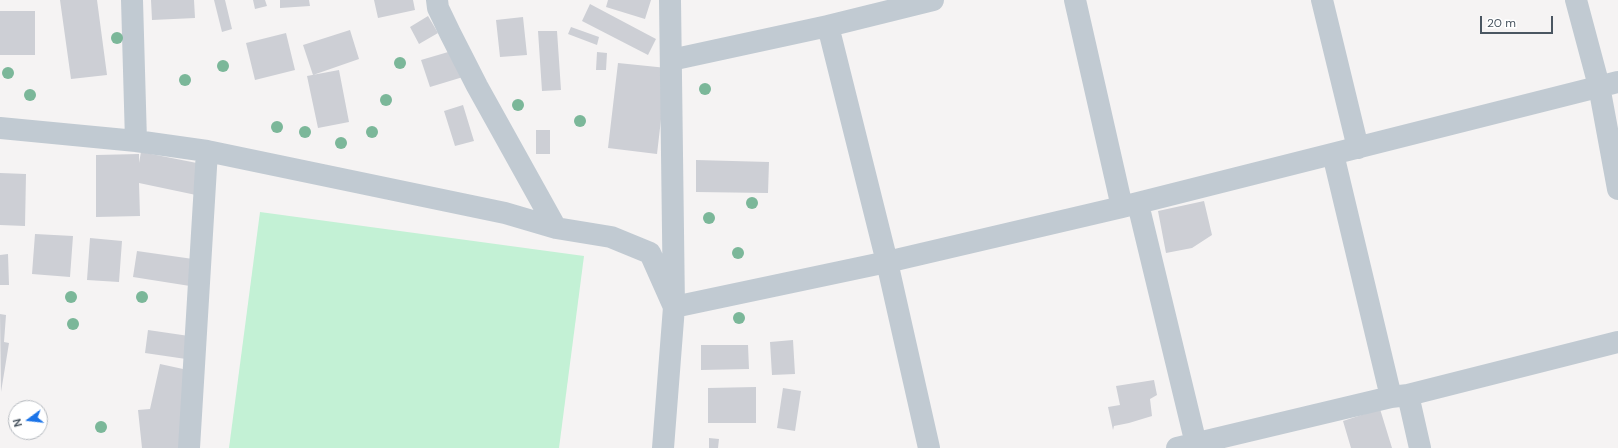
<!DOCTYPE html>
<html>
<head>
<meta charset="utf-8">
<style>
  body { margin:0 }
  #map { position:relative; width:1618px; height:448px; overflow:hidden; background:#f5f3f3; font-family:"DM Sans",sans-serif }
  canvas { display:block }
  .north { position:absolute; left:8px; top:400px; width:40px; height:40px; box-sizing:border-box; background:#fff; border:1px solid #b7bbc0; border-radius:50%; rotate:255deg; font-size:11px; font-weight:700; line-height:16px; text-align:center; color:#4a5661 }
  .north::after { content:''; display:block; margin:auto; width:14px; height:18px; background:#1a73e8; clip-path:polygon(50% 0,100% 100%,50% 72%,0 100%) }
  .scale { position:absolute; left:1480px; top:16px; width:73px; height:18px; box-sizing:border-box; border:2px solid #4a5661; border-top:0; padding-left:5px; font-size:12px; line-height:14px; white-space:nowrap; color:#4a5661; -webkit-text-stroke:3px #fff; paint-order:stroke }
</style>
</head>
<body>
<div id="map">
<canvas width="1618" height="448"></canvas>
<div class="north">N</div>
<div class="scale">20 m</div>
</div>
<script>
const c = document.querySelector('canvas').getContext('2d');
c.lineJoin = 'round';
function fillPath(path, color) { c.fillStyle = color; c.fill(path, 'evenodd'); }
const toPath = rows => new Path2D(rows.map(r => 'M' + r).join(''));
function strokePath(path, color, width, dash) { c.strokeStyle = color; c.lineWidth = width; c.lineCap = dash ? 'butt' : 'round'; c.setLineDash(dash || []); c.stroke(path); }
const green = toPath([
  [260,212,584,256,559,448,229,448]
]);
const building = toPath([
  [60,0,97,0,107,75,71,79],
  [151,0,194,0,195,18,152,20],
  [214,0,225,0,232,29,222,32],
  [253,0,265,0,267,6,255,9],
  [280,0,309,0,310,6,280,8],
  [374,0,413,0,415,10,378,18],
  [608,0,651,0,645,19,606,7],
  [590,4,656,39,648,55,582,21],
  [0,11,35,11,35,55,0,55],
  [428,16,438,33,419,44,410,27],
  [523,17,527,55,500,57,496,20],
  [571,27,599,37,597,45,568,34],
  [350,30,359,59,313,75,303,45],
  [538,31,557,31,561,90,542,91],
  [286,33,295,70,255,80,246,43],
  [455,50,463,77,430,87,421,60],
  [597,52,607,53,606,70,596,70],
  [618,63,667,68,657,154,608,148],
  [339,70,349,122,318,128,307,76],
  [463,105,474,141,455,146,444,111],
  [536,130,550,130,550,154,536,154],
  [141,152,202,164,196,195,139,183,140,216,96,217,96,155,139,154,139,163],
  [696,160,769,162,768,193,696,192],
  [0,173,26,174,25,226,0,225],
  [1204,201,1212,235,1192,248,1166,253,1158,211],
  [35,234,73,236,70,277,32,274],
  [90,238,122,241,119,282,87,280],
  [137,251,193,259,190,286,133,277],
  [8,254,9,285,0,285,0,255],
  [0,314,6,315,4,342,9,343,1,392],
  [148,330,189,336,186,359,145,353],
  [793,340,795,374,772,375,770,342],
  [701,345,748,345,749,369,701,370],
  [160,364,197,372,184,448,142,448,138,410,150,409],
  [1154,380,1157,395,1150,399,1152,416,1129,423,1114,426,1113,430,1108,407,1120,405,1116,386],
  [756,387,756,423,708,423,708,388],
  [783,388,801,391,795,431,777,428],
  [1380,409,1392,448,1351,448,1343,421],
  [709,438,719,439,718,448,709,448]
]);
const minor = toPath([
  [132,0,136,141],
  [437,0,438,8,450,33,477,86,556,228],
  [1075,0,1122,207],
  [1322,0,1358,148],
  [1576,0,1599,86,1618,189],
  [828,26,887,262,929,448],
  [671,60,828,26,933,0],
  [0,128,136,141,207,151,505,213,556,228,611,237,650,253,674,307,887,262,1122,207,1618,82],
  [1333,154,1391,397],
  [1138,204,1196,444],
  [1408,395,1420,448],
  [189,448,207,151],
  [663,448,674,307,670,0],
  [1177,448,1391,397,1408,395,1618,342]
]);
const trees = [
  [117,38],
  [400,63],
  [223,66],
  [8,73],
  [185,80],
  [705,89],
  [30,95],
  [386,100],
  [518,105],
  [580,121],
  [277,127],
  [305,132],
  [372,132],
  [341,143],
  [752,203],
  [709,218],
  [738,253],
  [71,297],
  [142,297],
  [739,318],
  [73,324],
  [101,427]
];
fillPath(green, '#c3f1d5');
fillPath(building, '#cdcfd5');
strokePath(minor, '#c1cad2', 22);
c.fillStyle = '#7bb799';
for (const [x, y] of trees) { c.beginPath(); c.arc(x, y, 6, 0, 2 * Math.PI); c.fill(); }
</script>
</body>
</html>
